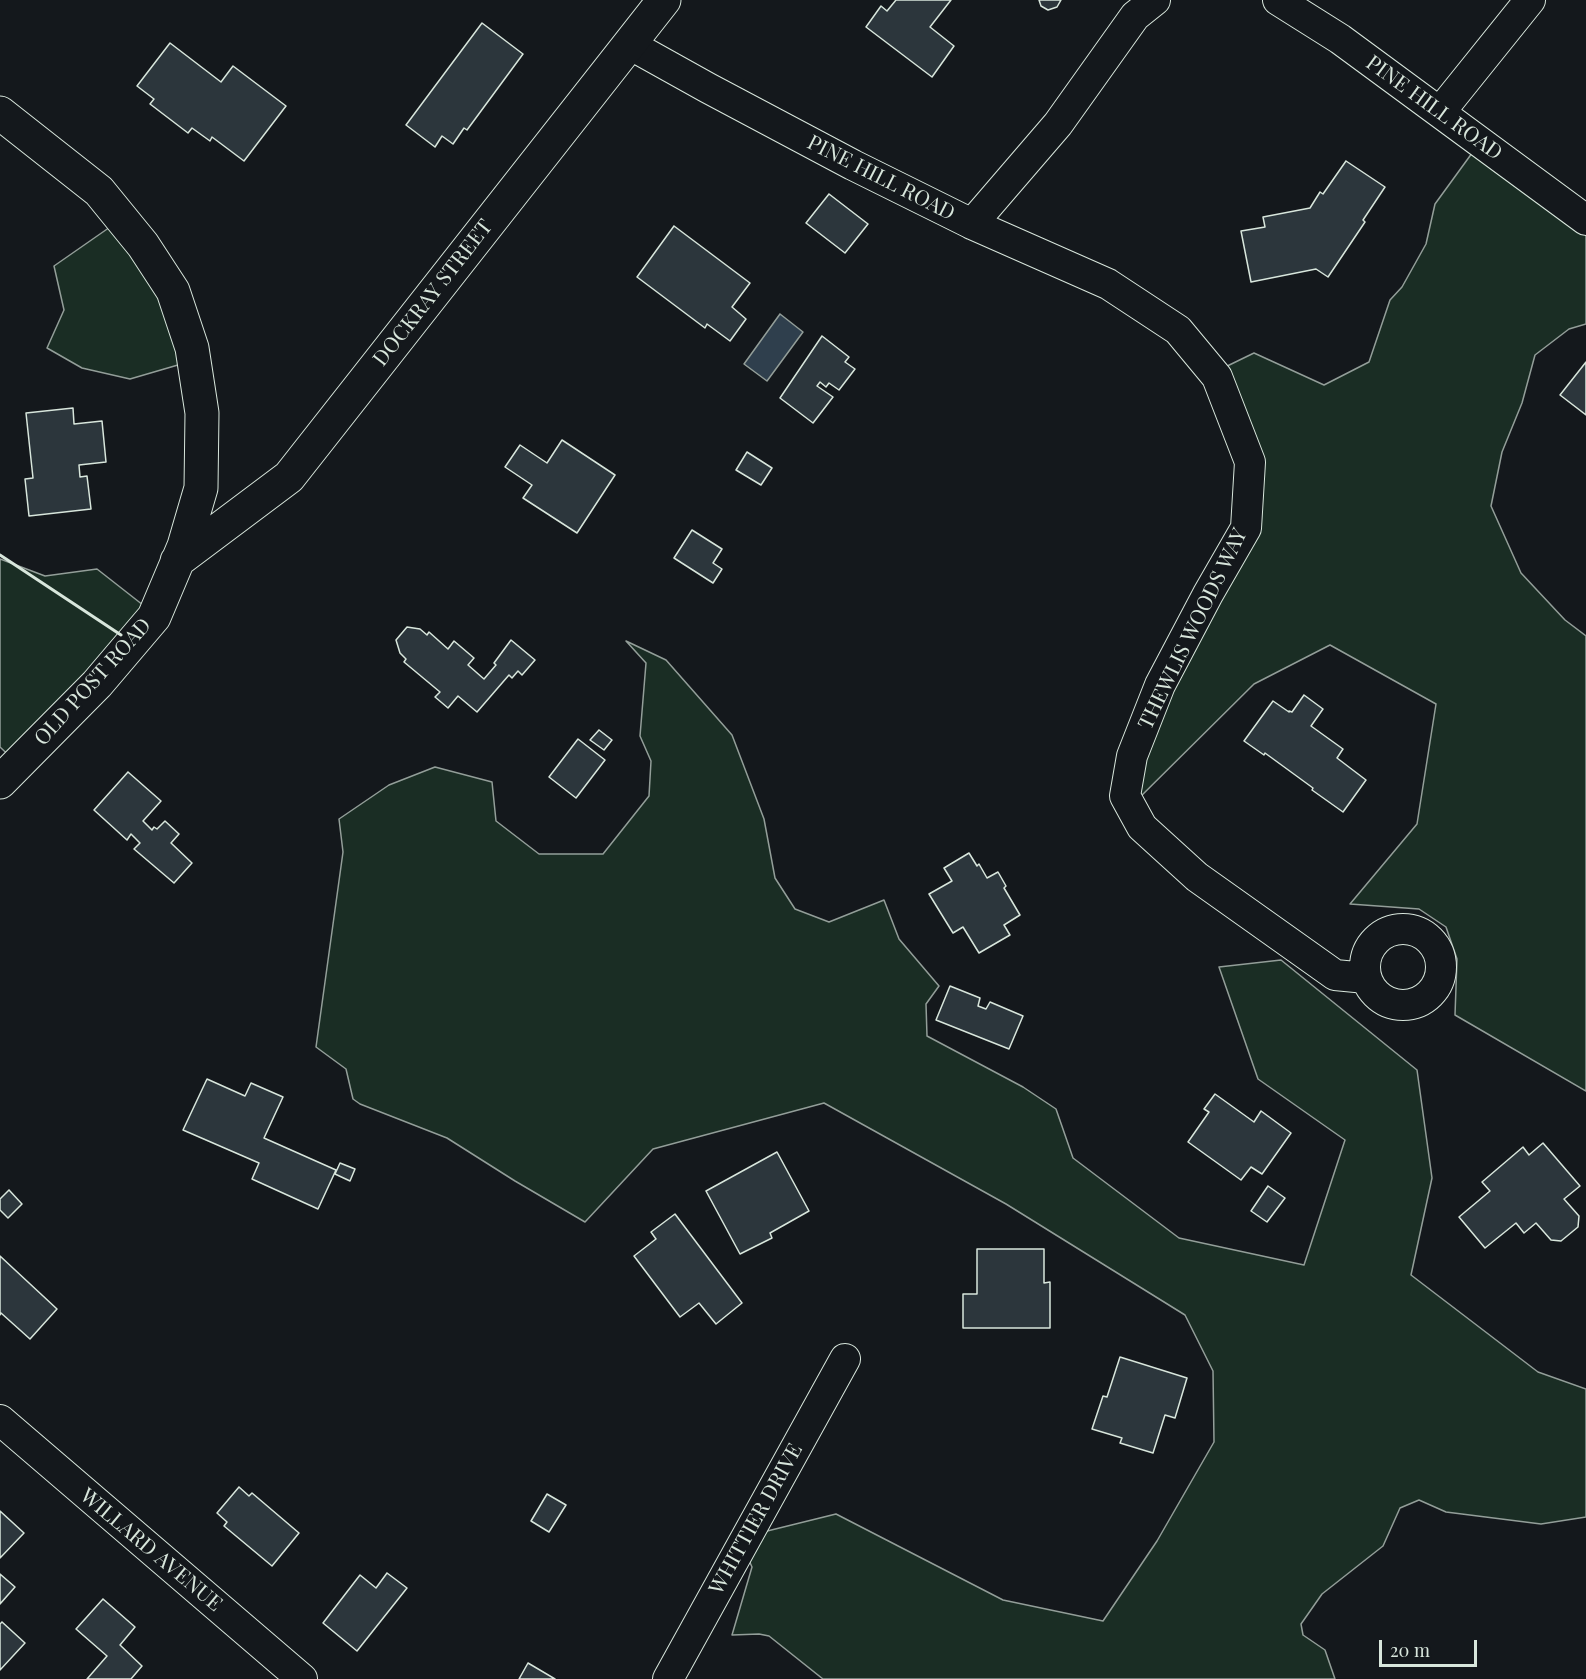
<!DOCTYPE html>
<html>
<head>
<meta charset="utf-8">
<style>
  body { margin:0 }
  #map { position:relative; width:1586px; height:1679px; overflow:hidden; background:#14181c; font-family:"Playfair Display",serif }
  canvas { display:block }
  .scale { position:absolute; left:1379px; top:1640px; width:98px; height:27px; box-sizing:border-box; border:3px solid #d8e6dc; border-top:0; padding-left:8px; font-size:18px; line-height:21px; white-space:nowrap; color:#d8e6dc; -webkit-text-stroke:4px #14181c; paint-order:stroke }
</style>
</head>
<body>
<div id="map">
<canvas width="1586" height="1679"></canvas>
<div class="scale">20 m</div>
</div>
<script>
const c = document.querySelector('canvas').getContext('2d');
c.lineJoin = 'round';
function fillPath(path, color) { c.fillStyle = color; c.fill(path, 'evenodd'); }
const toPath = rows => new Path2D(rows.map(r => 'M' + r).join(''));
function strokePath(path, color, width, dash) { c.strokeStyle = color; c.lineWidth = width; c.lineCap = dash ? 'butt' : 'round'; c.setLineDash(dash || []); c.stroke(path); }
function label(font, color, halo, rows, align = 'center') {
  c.font = font + ' "Playfair Display",serif'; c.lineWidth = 4.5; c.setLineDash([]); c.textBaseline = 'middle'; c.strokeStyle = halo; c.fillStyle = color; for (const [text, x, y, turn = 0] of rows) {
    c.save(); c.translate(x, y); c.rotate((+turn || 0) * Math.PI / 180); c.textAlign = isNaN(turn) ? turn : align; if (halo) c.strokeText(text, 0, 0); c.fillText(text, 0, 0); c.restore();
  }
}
const green = toPath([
  [1475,149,1586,216,1586,324,1569,329,1535,355,1522,403,1502,452,1491,506,1521,573,1565,620,1586,636,1586,1091,1455,1015,1457,959,1446,927,1419,909,1350,904,1417,824,1436,704,1330,645,1254,684,1132,805,1136,760,1251,530,1219,370,1254,353,1324,385,1369,362,1390,300,1402,287,1426,244,1435,204,1475,149],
  [123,218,195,360,130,379,82,368,47,348,64,310,54,266,123,218],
  [0,559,45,576,97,569,157,616,18,764,0,747,0,559],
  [626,641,666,660,732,735,764,819,775,878,795,909,829,922,884,900,899,939,939,986,926,1004,927,1036,1023,1087,1056,1109,1073,1158,1179,1238,1304,1265,1345,1140,1258,1079,1219,967,1281,960,1417,1070,1432,1178,1411,1275,1538,1372,1586,1389,1586,1517,1541,1524,1446,1512,1419,1500,1400,1508,1383,1546,1322,1594,1301,1624,1303,1635,1325,1650,1335,1679,823,1679,769,1636,759,1634,732,1635,752,1567,739,1538,836,1514,1003,1600,1103,1621,1157,1541,1214,1442,1213,1371,1185,1315,1006,1204,824,1103,653,1149,585,1222,515,1181,447,1138,360,1104,353,1099,346,1069,316,1047,343,852,339,819,389,785,435,767,492,782,496,821,539,854,603,854,649,796,651,761,640,736,646,663,626,641]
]);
const water = toPath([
  [780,314,803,332,767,381,744,364,780,314]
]);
const building = toPath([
  [896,0,951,0,930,27,954,46,932,77,866,27,881,6,887,11,896,0],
  [1039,0,1061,0,1057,7,1048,10,1041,6,1039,0],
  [482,23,523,54,467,130,464,128,453,144,442,136,435,147,406,125,482,23],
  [170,43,221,82,233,66,286,106,244,161,212,137,210,141,192,128,188,133,150,104,154,99,137,86,170,43],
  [1346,161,1385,187,1363,220,1365,222,1328,277,1316,269,1251,282,1241,231,1265,227,1263,217,1310,208,1320,192,1323,194,1346,161],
  [829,194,868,224,845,253,806,223,829,194],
  [674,226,750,283,732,307,746,319,730,341,707,324,705,328,637,277,674,226],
  [822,336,849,357,845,362,855,369,839,390,829,383,826,387,820,382,817,386,833,397,813,423,780,398,822,336],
  [1586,362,1586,415,1560,395,1586,362],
  [73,408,74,424,102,421,106,462,79,465,80,477,87,476,91,509,29,516,25,479,33,478,26,413,73,408],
  [562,440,615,475,577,533,523,498,532,485,505,467,520,445,547,463,562,440],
  [747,452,772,468,761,485,736,470,747,452],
  [692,530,722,549,713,563,722,569,713,583,674,558,692,530],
  [407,627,420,629,427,635,429,632,448,649,454,641,474,658,468,665,484,679,496,665,494,663,511,640,535,660,522,675,518,671,512,678,509,675,477,712,458,696,448,708,435,697,440,692,404,662,406,659,400,653,396,640,407,627],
  [1304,695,1323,709,1311,726,1343,749,1337,758,1366,780,1343,812,1312,790,1313,788,1265,753,1264,755,1244,741,1273,701,1289,712,1289,711,1292,712,1304,695],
  [599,730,612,740,604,750,590,740,599,730],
  [578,739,605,760,576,798,549,777,578,739],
  [128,772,161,801,143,821,152,830,154,827,157,829,165,821,179,834,171,843,192,863,174,883,134,849,140,843,131,834,127,840,94,810,128,772],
  [969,853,977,866,979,864,987,878,998,872,1006,886,1004,888,1020,915,1004,925,1010,935,979,953,963,927,953,933,929,894,952,881,944,868,969,853],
  [950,986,980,998,978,1006,986,1009,990,1002,1023,1016,1009,1049,936,1020,950,986],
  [207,1079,245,1096,251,1083,283,1097,264,1138,336,1170,318,1209,252,1179,259,1163,183,1130,207,1079],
  [1215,1094,1254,1122,1261,1111,1291,1133,1262,1174,1251,1167,1241,1180,1188,1142,1209,1112,1204,1109,1215,1094],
  [1543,1143,1580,1186,1564,1199,1579,1216,1578,1227,1561,1241,1551,1240,1536,1223,1524,1233,1516,1223,1485,1248,1459,1217,1490,1191,1482,1182,1523,1147,1529,1155,1543,1143],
  [777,1152,809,1211,770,1233,772,1238,740,1254,706,1191,777,1152],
  [340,1163,355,1169,350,1181,335,1174,340,1163],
  [1268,1186,1285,1198,1267,1222,1251,1211,1268,1186],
  [9,1190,22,1204,8,1218,0,1210,0,1199,9,1190],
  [675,1214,742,1303,716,1324,699,1303,680,1317,634,1256,656,1239,651,1232,675,1214],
  [977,1249,1044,1249,1044,1283,1050,1282,1050,1328,963,1328,963,1294,977,1294,977,1249],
  [0,1256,57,1309,30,1339,1,1313,0,1315,0,1256],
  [1120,1357,1187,1378,1175,1418,1165,1415,1153,1453,1120,1443,1122,1438,1092,1429,1103,1396,1107,1397,1120,1357],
  [239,1487,249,1496,252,1493,299,1533,272,1566,224,1526,227,1522,217,1513,239,1487],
  [547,1494,566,1505,549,1532,531,1521,547,1494],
  [0,1511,24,1533,0,1558,0,1511],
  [387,1573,407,1588,357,1651,323,1623,360,1575,376,1588,387,1573],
  [0,1574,15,1587,0,1604,0,1574],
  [103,1599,135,1627,120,1645,142,1666,131,1679,87,1679,107,1656,76,1629,103,1599],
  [2,1622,25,1643,0,1670,0,1624,2,1622],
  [528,1663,555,1679,519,1679,528,1663]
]);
const street = toPath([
  [1278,0,1340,39,1586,220],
  [629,44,708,88,853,165,972,224,1108,284,1178,330,1217,377,1250,462,1246,528,1208,594,1160,685,1132,756,1125,796,1142,827,1197,877,1335,975,1366,978],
  [1440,112,1530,0],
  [972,224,1058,124,1135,16,1155,0],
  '1365 967a38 38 0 1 1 76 0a38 38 0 1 1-76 0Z',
  [0,1420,302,1679],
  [668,1679,845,1359]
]);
const secondary = toPath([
  [0,113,99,191,143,245,173,291,192,348,202,413,201,488,184,546,154,617,97,684,0,782],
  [177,561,289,477,664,0]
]);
const wall = toPath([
  [0,555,121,635]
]);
const streetNames = [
  ["PINE HILL ROAD",1434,108,36],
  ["PINE HILL ROAD",881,178,27],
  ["DOCKRAY STREET",433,293,-52],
  ["THEWLIS WOODS WAY",1193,629,-64],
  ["OLD POST ROAD",93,682,-48],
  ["WHITTIER DRIVE",756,1519,-61],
  ["WILLARD AVENUE",151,1550,40]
];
fillPath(green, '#1a2d24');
strokePath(green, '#939e99', 1.5);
fillPath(water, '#2f3f4d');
strokePath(water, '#939e99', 1.5);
fillPath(building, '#2c363c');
strokePath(building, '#d8e6dc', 1.5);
strokePath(street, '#d8e6dc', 32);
strokePath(secondary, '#d8e6dc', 35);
strokePath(street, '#14181c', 30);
strokePath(secondary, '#14181c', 33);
strokePath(wall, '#d8e6dc', 3);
label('21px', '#d8e6dc', '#14181c', streetNames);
</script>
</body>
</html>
